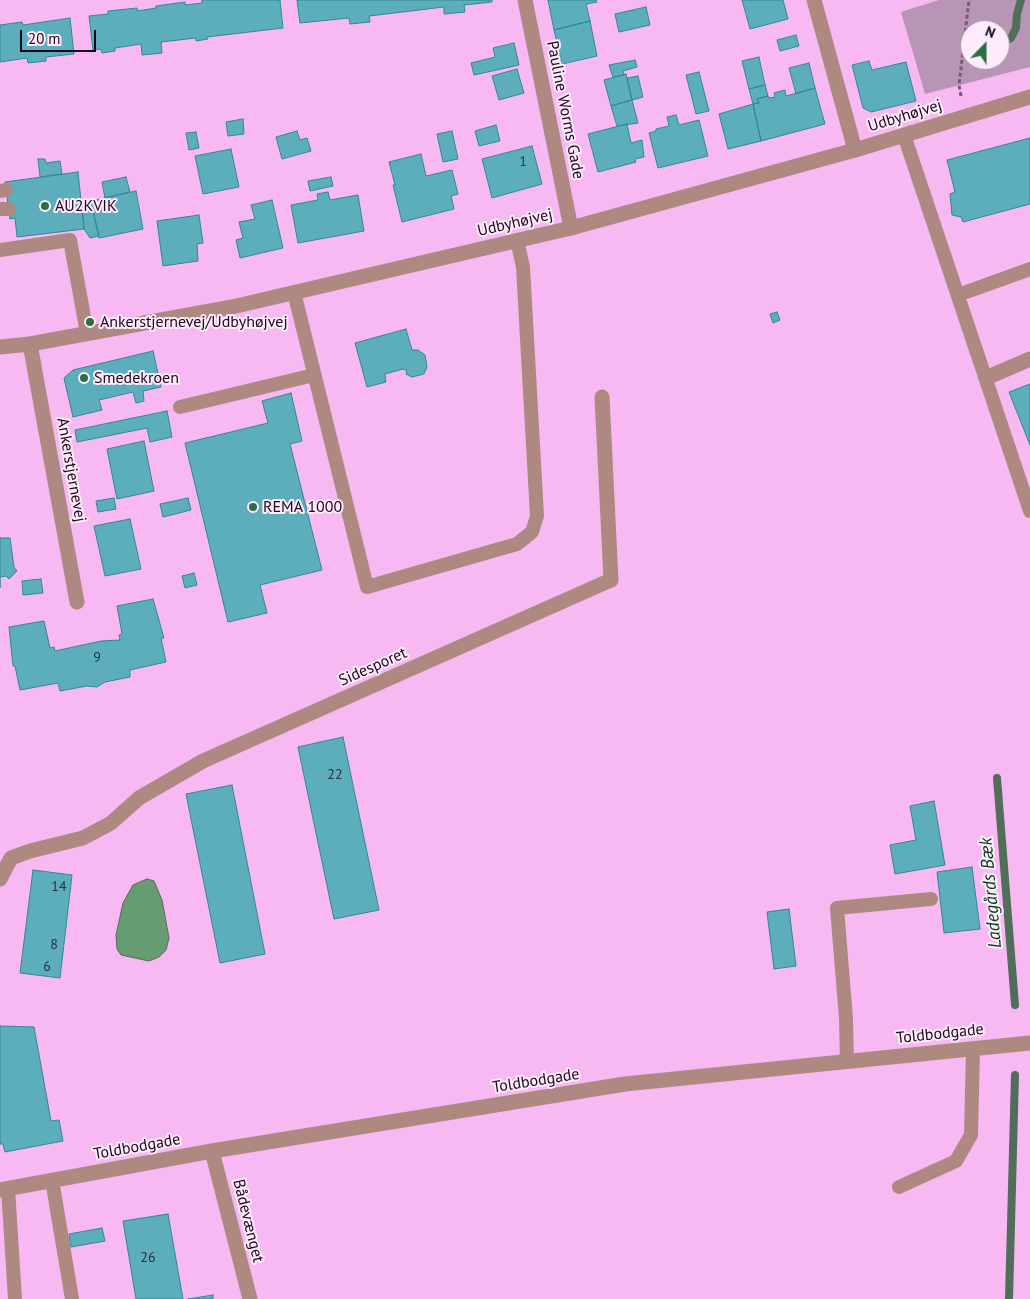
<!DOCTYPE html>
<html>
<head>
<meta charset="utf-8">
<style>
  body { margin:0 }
  #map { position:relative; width:1030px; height:1299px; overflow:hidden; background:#f8b8f1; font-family:"PT Sans",sans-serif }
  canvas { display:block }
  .north { position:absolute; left:960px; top:20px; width:50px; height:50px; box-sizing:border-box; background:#feebfc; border:1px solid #a48fa2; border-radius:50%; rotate:22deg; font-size:14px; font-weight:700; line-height:20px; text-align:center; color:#1c061a }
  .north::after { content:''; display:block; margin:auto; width:18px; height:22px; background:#28703d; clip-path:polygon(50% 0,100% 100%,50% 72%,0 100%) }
  .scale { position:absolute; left:20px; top:30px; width:76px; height:22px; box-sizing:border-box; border:2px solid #1c061a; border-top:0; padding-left:6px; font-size:15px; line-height:18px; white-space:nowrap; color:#1c061a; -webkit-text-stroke:4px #feebfc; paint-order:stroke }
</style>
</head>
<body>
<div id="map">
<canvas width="1030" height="1299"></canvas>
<div class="north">N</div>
<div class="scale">20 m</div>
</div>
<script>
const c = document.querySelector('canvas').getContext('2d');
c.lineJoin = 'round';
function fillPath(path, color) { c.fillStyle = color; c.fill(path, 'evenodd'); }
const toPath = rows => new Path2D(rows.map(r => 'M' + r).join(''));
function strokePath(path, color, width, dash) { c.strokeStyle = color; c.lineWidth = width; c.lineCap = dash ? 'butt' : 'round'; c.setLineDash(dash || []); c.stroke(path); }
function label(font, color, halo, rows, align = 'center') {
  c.font = font + ' "PT Sans",sans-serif'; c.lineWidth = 4; c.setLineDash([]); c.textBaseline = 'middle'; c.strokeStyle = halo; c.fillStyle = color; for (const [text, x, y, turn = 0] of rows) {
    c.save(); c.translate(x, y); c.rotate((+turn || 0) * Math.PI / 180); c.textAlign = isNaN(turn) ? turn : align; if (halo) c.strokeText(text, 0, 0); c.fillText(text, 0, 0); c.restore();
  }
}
const green = toPath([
  [939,0,1030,0,1030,67,925,94,901,12],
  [970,30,1000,30,1000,60,970,60]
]);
const water = toPath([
  [147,879,154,881,162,900,169,938,166,950,159,957,149,961,121,955,117,949,116,935,123,903,133,885,147,879]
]);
const stream = toPath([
  [1000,43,1011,38,1016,28,1017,14,1021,0],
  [997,778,1015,1005],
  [1009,1299,1015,1075]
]);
const building = toPath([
  [202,0,280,0,283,28,207,37,208,39,196,41,196,38,161,42,162,53,142,55,141,44,115,48,115,51,102,53,101,49,93,50,89,16,108,14,108,11,137,8,137,11,156,8,156,6,185,2,185,5,202,3,202,0],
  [297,0,492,0,492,2,464,5,465,12,444,14,444,7,369,16,370,22,350,24,349,18,300,23,297,0],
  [548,0,596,0,597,2,586,4,590,21,554,30,548,0],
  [742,0,783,0,788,19,750,29,742,0],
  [646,7,650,25,619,32,615,14,646,7],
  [70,18,74,54,46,57,46,61,28,63,27,58,0,62,0,25,22,22,23,25,70,18],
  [590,21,597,56,562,64,554,30,590,21],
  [796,35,799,46,780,51,777,40,796,35],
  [514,43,519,65,474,75,471,63,495,57,493,48,514,43],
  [759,57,765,85,749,89,742,61,759,57],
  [635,60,637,67,623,71,624,75,613,77,609,65,635,60],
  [869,61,872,70,906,62,916,101,871,112,863,108,852,65,869,61],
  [809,63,815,88,796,94,789,68,809,63],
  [517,69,524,93,499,100,492,76,517,69],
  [699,72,709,111,696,114,686,75,699,72],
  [626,74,632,100,611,106,604,80,626,74],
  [638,76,643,97,632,100,627,78,638,76],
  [765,85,768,96,757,99,759,103,753,104,749,89,765,85],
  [815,88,825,124,761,141,753,104,759,103,757,99,768,96,769,98,775,97,774,93,785,90,786,96,815,88],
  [632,100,638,123,617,126,611,106,632,100],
  [753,104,761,141,728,149,719,114,753,104],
  [676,115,679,125,699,120,708,156,658,168,649,133,656,131,656,129,669,126,667,117,676,115],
  [243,119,244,134,228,136,226,122,243,119],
  [627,124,631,143,642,140,644,157,635,159,636,162,598,172,588,134,627,124],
  [496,125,500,141,479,146,475,131,496,125],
  [297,131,300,140,307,138,311,151,282,159,276,137,297,131],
  [452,131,458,159,443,162,437,134,452,131],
  [196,132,199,148,189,150,186,133,196,132],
  [1030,138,1030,204,963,222,961,217,952,215,950,194,955,192,947,160,1030,138],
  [532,146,542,184,492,198,482,159,532,146],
  [231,149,239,187,203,194,195,156,231,149],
  [421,154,426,176,452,170,458,194,451,196,454,209,402,222,393,185,395,185,389,162,421,154],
  [38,159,45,159,46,163,60,161,62,174,40,177,38,159],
  [78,172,84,229,17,237,15,218,10,219,5,182,78,172],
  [126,177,130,192,105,198,102,182,126,177],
  [331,177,333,186,310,191,308,181,331,177],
  [136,191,143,229,99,238,93,211,97,211,95,200,136,191],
  [328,192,330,200,358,195,364,231,298,243,291,205,318,200,317,194,328,192],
  [95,200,97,211,93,211,99,236,90,238,84,229,82,203,95,200],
  [272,200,283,248,240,258,236,240,243,238,239,222,255,219,251,205,272,200],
  [199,215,203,243,197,244,198,261,163,266,157,221,199,215],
  [777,312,780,320,773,323,770,314,777,312],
  [406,329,412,350,418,350,425,355,427,367,424,374,412,377,406,374,407,371,403,369,385,374,386,382,367,387,355,343,406,329],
  [153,351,161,387,143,391,144,401,136,403,133,392,99,400,102,410,73,417,64,378,73,370,153,351],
  [1030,384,1030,445,1009,392,1030,384],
  [291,393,302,441,290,444,322,570,260,585,267,613,228,622,185,443,268,423,262,401,291,393],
  [167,411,172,437,150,442,147,428,77,442,75,430,167,411],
  [144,441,154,491,117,499,107,449,144,441],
  [114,498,116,509,98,512,96,501,114,498],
  [188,498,191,510,163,517,160,504,188,498],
  [130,519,141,569,105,576,94,526,130,519],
  [0,538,10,538,14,567,17,571,9,579,6,576,0,577,0,588,0,538],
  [194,573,197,585,185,588,182,576,194,573],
  [41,579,43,593,23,595,22,581,41,579],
  [153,599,164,638,161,638,166,662,130,670,130,677,105,682,97,687,87,686,60,691,58,683,20,690,15,666,13,666,9,627,44,621,50,648,54,647,55,651,101,641,120,640,119,635,122,634,117,606,153,599],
  [343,737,379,910,334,919,298,747,343,737],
  [232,785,265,954,220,963,186,794,232,785],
  [934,801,945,865,895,874,890,845,916,840,910,806,934,801],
  [972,867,980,929,944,933,937,872,972,867],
  [33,870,72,875,60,978,20,973,33,870],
  [789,909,796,966,774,969,767,912,789,909],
  [0,1026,34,1027,51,1121,59,1120,63,1141,5,1152,3,1144,0,1144,0,1026],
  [168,1214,183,1299,136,1299,123,1221,168,1214],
  [102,1228,105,1241,71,1247,69,1234,102,1228],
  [213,1295,213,1299,188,1299,213,1295]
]);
const path = toPath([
  [961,96,959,85,969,0]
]);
const service = toPath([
  [904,135,1030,511],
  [0,191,6,190],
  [0,209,9,209],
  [0,250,70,240,87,333],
  [294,292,367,587,517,544,532,532,537,516,523,267,517,240],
  [958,295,1030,269],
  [180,407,314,375],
  [847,1062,846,1019,837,908,931,899],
  [52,1180,72,1299],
  [899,1187,956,1161,971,1135,973,1049],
  [8,1188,15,1299]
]);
const minor = toPath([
  [525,0,571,228],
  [814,0,855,150],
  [30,344,77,602],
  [986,378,1030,359],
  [0,879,11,858,30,851,83,838,111,823,139,798,203,761,611,580,602,397],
  [212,1151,250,1299]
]);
const tertiary = toPath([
  [0,347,30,344,232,307,571,228,855,150,1030,97],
  [0,1190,212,1151,625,1084,1030,1043]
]);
const markers = [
  [45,206,5,"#28703d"],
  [90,322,5,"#28703d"],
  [84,378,5,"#28703d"],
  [253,507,5,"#28703d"]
];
const numberNames = [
  ["1",523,162],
  ["9",97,658],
  ["22",335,775],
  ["14",59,887],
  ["8",54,945],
  ["6",47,967],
  ["26",148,1258]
];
const streetNames = [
  ["Pauline Worms Gade",565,110,79],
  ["Udbyhøjvej",905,116,-17],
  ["Udbyhøjvej",515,223,-13],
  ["Ankerstjernevej",71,470,80],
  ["Sidesporet",373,667,-24],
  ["Toldbodgade",940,1034,-6],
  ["Toldbodgade",536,1081,-9],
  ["Toldbodgade",137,1147,-10],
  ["Bådevænget",248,1221,76]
];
const poiNames = [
  ["AU2KVIK",55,206],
  ["Ankerstjernevej/Udbyhøjvej",100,322],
  ["Smedekroen",94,378],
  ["REMA 1000",263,507]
];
const waterNames = [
  ["Ladegårds Bæk",991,893,-95]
];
fillPath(green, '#b995b5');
fillPath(water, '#679b72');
strokePath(water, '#506e58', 1);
strokePath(stream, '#506e58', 8);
fillPath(building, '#5caebc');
strokePath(building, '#318795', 1);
strokePath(path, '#7f567b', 3, [4, 2.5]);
strokePath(service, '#ae8982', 14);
strokePath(minor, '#ae8982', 15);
strokePath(tertiary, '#ae8982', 15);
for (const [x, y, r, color] of markers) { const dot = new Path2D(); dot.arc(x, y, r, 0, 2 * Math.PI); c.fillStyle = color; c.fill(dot); strokePath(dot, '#feebfc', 2); }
label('14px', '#2c3042', null, numberNames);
label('16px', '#1c061a', '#feebfc', streetNames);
label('16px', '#1c061a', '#feebfc', poiNames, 'left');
label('italic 18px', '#004019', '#feebfc', waterNames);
</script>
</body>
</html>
